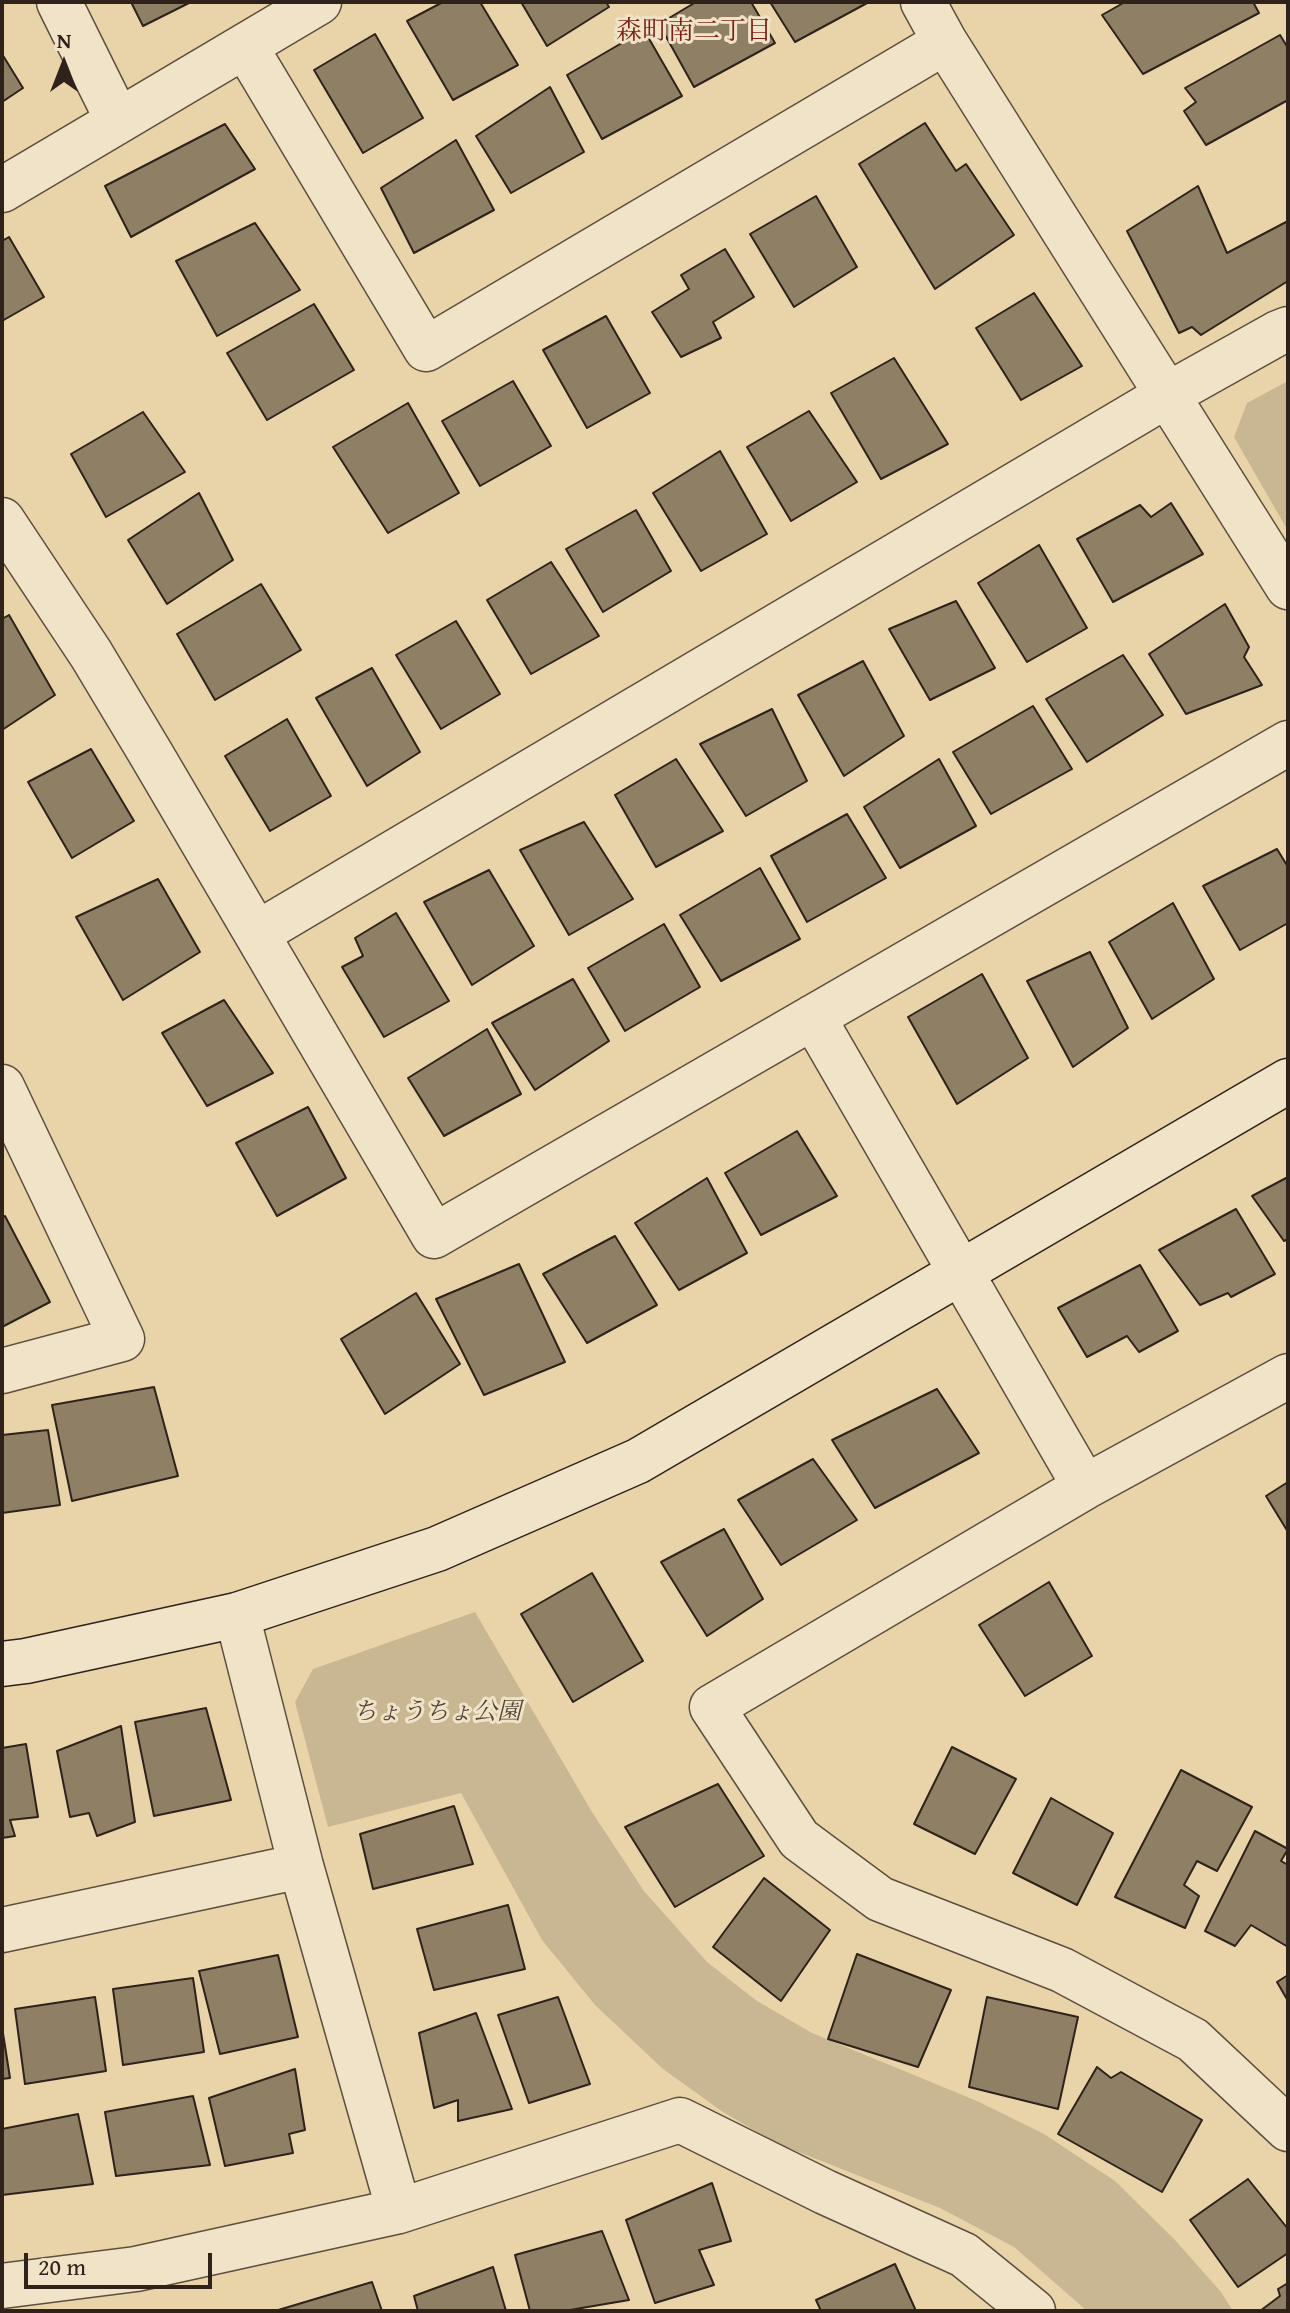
<!DOCTYPE html>
<html>
<head>
<meta charset="utf-8">
<style>
  body { margin:0 }
  #map { position:relative; width:1290px; height:2313px; overflow:hidden; background:#e9d4aa; font-family:"Gentium Book Plus",serif }
  canvas { display:block }
  .frame { position:absolute; inset:0; border:4px solid #2e221a; pointer-events:none }
  .north { position:absolute; left:24px; top:24px; width:80px; height:80px; -webkit-text-stroke:6px #f1e3c8; paint-order:stroke; rotate:0deg; font-size:22px; font-weight:700; line-height:32px; text-align:center; color:#2e221a }
  .north::after { content:''; display:block; margin:auto; width:28px; height:36px; background:#2e221a; clip-path:polygon(50% 0,100% 100%,50% 72%,0 100%) }
  .scale { position:absolute; left:24px; top:2253px; width:188px; height:36px; box-sizing:border-box; border:4px solid #2e221a; border-top:0; padding-left:10px; font-size:24px; line-height:28px; white-space:nowrap; color:#2e221a; -webkit-text-stroke:6px #f1e3c8; paint-order:stroke }
</style>
</head>
<body>
<div id="map">
<canvas width="1290" height="2313"></canvas>
<div class="frame"></div>
<div class="north">N</div>
<div class="scale">20 m</div>
</div>
<script>
const c = document.querySelector('canvas').getContext('2d');
c.lineJoin = 'round';
function fillPath(path, color) { c.fillStyle = color; c.fill(path, 'evenodd'); }
const toPath = rows => new Path2D(rows.map(r => 'M' + r).join(''));
function strokePath(path, color, width, dash) { c.strokeStyle = color; c.lineWidth = width; c.lineCap = dash ? 'butt' : 'round'; c.setLineDash(dash || []); c.stroke(path); }
function label(font, color, halo, rows, align = 'center') {
  c.font = font + ' "Gentium Book Plus","Noto Serif JP",serif'; c.lineWidth = 6; c.setLineDash([]); c.textBaseline = 'middle'; c.strokeStyle = halo; c.fillStyle = color; for (const [text, x, y, turn = 0] of rows) {
    c.save(); c.translate(x, y); c.rotate((+turn || 0) * Math.PI / 180); c.textAlign = isNaN(turn) ? turn : align; if (halo) c.strokeText(text, 0, 0); c.fillText(text, 0, 0); c.restore();
  }
}
const green = toPath([
  [1288,381,1288,531,1234,437,1247,403],
  [475,1612,592,1812,644,1891,707,1962,757,2001,812,2033,977,2101,1044,2134,1115,2181,1175,2240,1221,2292,1233,2311,1087,2311,1014,2247,940,2208,776,2143,723,2112,663,2069,595,2005,542,1940,461,1793,328,1827,295,1702,313,1669]
]);
const building = toPath([
  [131,2,191,2,143,26,131,2],
  [443,2,480,2,518,65,453,100,407,21,443,2],
  [521,2,606,2,609,7,547,46,521,2],
  [696,2,751,2,775,43,694,87,659,24,696,2],
  [770,2,869,2,795,42,770,2],
  [1125,2,1253,2,1259,13,1143,74,1102,15,1125,2],
  [644,30,682,96,602,139,567,75,644,30],
  [375,34,423,118,363,153,314,70,375,34],
  [1280,35,1288,48,1288,100,1206,145,1184,111,1196,102,1185,88,1280,35],
  [2,54,23,88,2,102,2,54],
  [550,87,584,152,511,193,476,136,550,87],
  [925,123,956,171,966,164,1014,235,935,289,859,164,925,123],
  [225,124,255,169,131,237,105,186,225,124],
  [456,140,494,210,414,253,381,188,456,140],
  [1198,186,1227,253,1288,221,1288,281,1201,335,1192,327,1179,333,1127,231,1198,186],
  [816,196,857,267,794,307,750,234,816,196],
  [255,223,300,290,217,336,176,261,255,223],
  [9,237,44,297,2,321,2,241,9,237],
  [725,249,754,297,713,322,721,338,681,357,652,312,689,289,681,275,725,249],
  [1034,293,1082,366,1021,400,976,328,1034,293],
  [314,304,354,370,267,420,227,353,314,304],
  [606,316,650,393,587,428,543,350,606,316],
  [894,358,948,444,881,479,831,393,894,358],
  [513,381,551,446,480,486,442,421,513,381],
  [408,403,459,493,388,533,333,447,408,403],
  [809,411,857,482,791,521,747,447,809,411],
  [143,412,185,472,106,517,71,454,143,412],
  [720,451,767,534,701,571,653,493,720,451],
  [199,493,233,560,167,604,128,540,199,493],
  [1171,503,1203,554,1113,602,1077,539,1140,505,1151,517,1171,503],
  [636,510,671,571,603,612,566,549,636,510],
  [1039,545,1087,628,1027,662,978,583,1039,545],
  [551,562,599,636,531,674,487,600,551,562],
  [261,584,301,650,215,700,177,634,261,584],
  [956,601,995,668,930,700,889,629,956,601],
  [1225,604,1249,647,1244,657,1262,685,1186,714,1149,654,1225,604],
  [9,615,55,695,2,730,2,619,9,615],
  [456,621,500,694,441,729,396,655,456,621],
  [1123,655,1163,715,1087,762,1046,699,1123,655],
  [863,661,904,736,844,776,798,695,863,661],
  [372,668,420,752,367,786,316,698,372,668],
  [1033,706,1072,769,991,814,953,752,1033,706],
  [772,709,807,781,746,816,700,744,772,709],
  [287,719,331,796,270,831,225,756,287,719],
  [91,749,134,821,72,858,28,782,91,749],
  [676,759,723,831,656,867,615,795,676,759],
  [939,759,976,826,900,868,864,807,939,759],
  [847,814,886,878,807,922,771,856,847,814],
  [584,822,633,899,569,935,520,850,584,822],
  [1277,849,1288,867,1288,923,1240,950,1203,886,1277,849],
  [760,868,800,939,721,981,680,915,760,868],
  [489,870,534,946,472,985,424,902,489,870],
  [158,879,200,952,123,1000,76,917,158,879],
  [1173,903,1214,979,1152,1019,1109,942,1173,903],
  [396,913,449,1001,384,1037,342,967,363,956,355,938,396,913],
  [664,924,700,987,625,1031,588,968,664,924],
  [1090,952,1128,1028,1073,1067,1027,981,1090,952],
  [982,974,1028,1058,957,1104,908,1017,982,974],
  [573,979,609,1041,535,1090,492,1023,573,979],
  [224,1000,273,1073,207,1106,162,1033,224,1000],
  [487,1029,521,1094,444,1136,408,1078,487,1029],
  [308,1107,346,1178,277,1216,236,1143,308,1107],
  [797,1131,837,1196,761,1235,725,1173,797,1131],
  [1288,1177,1288,1239,1284,1241,1252,1196,1288,1177],
  [707,1178,747,1253,679,1290,635,1223,707,1178],
  [1236,1209,1275,1274,1231,1297,1228,1293,1200,1305,1159,1250,1236,1209],
  [5,1216,50,1302,2,1327,2,1218,5,1216],
  [615,1236,657,1305,587,1343,543,1274,615,1236],
  [519,1264,565,1362,484,1395,436,1299,519,1264],
  [1140,1265,1178,1331,1139,1352,1127,1336,1087,1357,1058,1308,1140,1265],
  [416,1293,460,1364,385,1414,341,1339,416,1293],
  [154,1387,178,1476,72,1501,52,1405,154,1387],
  [937,1389,979,1453,875,1508,832,1440,937,1389],
  [48,1430,60,1505,2,1513,2,1435,48,1430],
  [813,1459,857,1520,781,1565,738,1500,813,1459],
  [1288,1482,1288,1532,1266,1496,1288,1482],
  [724,1529,763,1599,707,1636,661,1562,724,1529],
  [592,1573,643,1661,573,1702,521,1614,592,1573],
  [1049,1582,1092,1656,1025,1696,979,1625,1049,1582],
  [206,1708,231,1800,154,1816,135,1722,206,1708],
  [121,1726,135,1822,97,1836,89,1813,70,1817,57,1751,121,1726],
  [26,1744,38,1817,10,1820,15,1836,2,1838,2,1748,26,1744],
  [952,1747,1016,1779,975,1854,914,1824,952,1747],
  [1181,1770,1252,1807,1217,1871,1197,1861,1184,1885,1199,1896,1185,1928,1115,1897,1181,1770],
  [718,1784,764,1856,675,1907,625,1827,718,1784],
  [1051,1798,1113,1833,1077,1905,1013,1873,1051,1798],
  [454,1806,473,1864,373,1889,360,1834,454,1806],
  [1255,1831,1288,1849,1281,1861,1288,1865,1288,1947,1251,1925,1235,1946,1205,1931,1255,1831],
  [764,1878,830,1930,781,2001,713,1947,764,1878],
  [508,1905,525,1969,434,1990,417,1929,508,1905],
  [857,1954,951,1990,918,2067,828,2039,857,1954],
  [278,1955,298,2037,220,2054,199,1971,278,1955],
  [1288,1975,1288,2001,1277,1982,1288,1975],
  [193,1978,204,2052,123,2065,113,1989,193,1978],
  [95,1997,106,2071,25,2084,15,2009,95,1997],
  [558,1997,590,2084,529,2103,498,2015,558,1997],
  [987,1997,1078,2017,1058,2109,969,2087,987,1997],
  [476,2013,512,2109,458,2121,458,2100,434,2108,419,2033,476,2013],
  [2,2027,10,2078,2,2079,2,2027],
  [1097,2067,1111,2078,1121,2072,1202,2120,1162,2192,1058,2134,1097,2067],
  [295,2069,305,2130,289,2134,293,2153,225,2166,209,2098,295,2069],
  [193,2096,210,2165,116,2176,105,2112,193,2096],
  [78,2114,93,2184,2,2195,2,2129,78,2114],
  [1248,2179,1288,2229,1288,2253,1238,2287,1190,2220,1248,2179],
  [712,2183,731,2241,699,2250,714,2285,655,2303,626,2220,712,2183],
  [602,2231,629,2300,564,2311,530,2311,515,2255,602,2231],
  [895,2264,916,2311,821,2311,816,2300,895,2264],
  [493,2267,506,2311,418,2311,414,2296,493,2267],
  [372,2282,382,2311,275,2311,372,2282],
  [1288,2283,1288,2311,1260,2311,1280,2296,1278,2289,1288,2283]
]);
const street = toPath([
  [59,2,118,121],
  [923,2,945,42,1288,587],
  [245,46,426,349,945,42],
  [2,190,319,2],
  [2,520,91,654,151,754,434,1236,1288,743],
  [258,933,1169,394,1278,333,1288,329],
  [813,1017,1085,1487],
  [2,1087,122,1339,2,1371],
  [1288,1376,1085,1487,712,1707,799,1839,880,1899,1062,1970,1193,2040,1288,2129],
  [237,1615,301,1866,399,2211],
  [2,1930,301,1866],
  [2,2286,136,2269,399,2211,680,2120,825,2192,964,2255,1033,2311]
]);
const secondary = toPath([
  [2,1664,26,1661,237,1615,437,1549,638,1461,1288,1081]
]);
const parkNames = [
  ["ちょうちょ公園",437,1713]
];
const neighbourhoodNames = [
  ["森町南二丁目",694,32]
];
fillPath(green, '#c9b692');
fillPath(building, '#8f7f65');
strokePath(building, '#2e221a', 2);
strokePath(street, '#5d4e3e', 47);
strokePath(secondary, '#2e221a', 47);
strokePath(street, '#f1e3c8', 44);
strokePath(secondary, '#f1e3c8', 44);
label('italic 24px', '#554738', '#f1e3c8', parkNames);
label('26px', '#7a1f14', '#f1e3c8', neighbourhoodNames);
</script>
</body>
</html>
